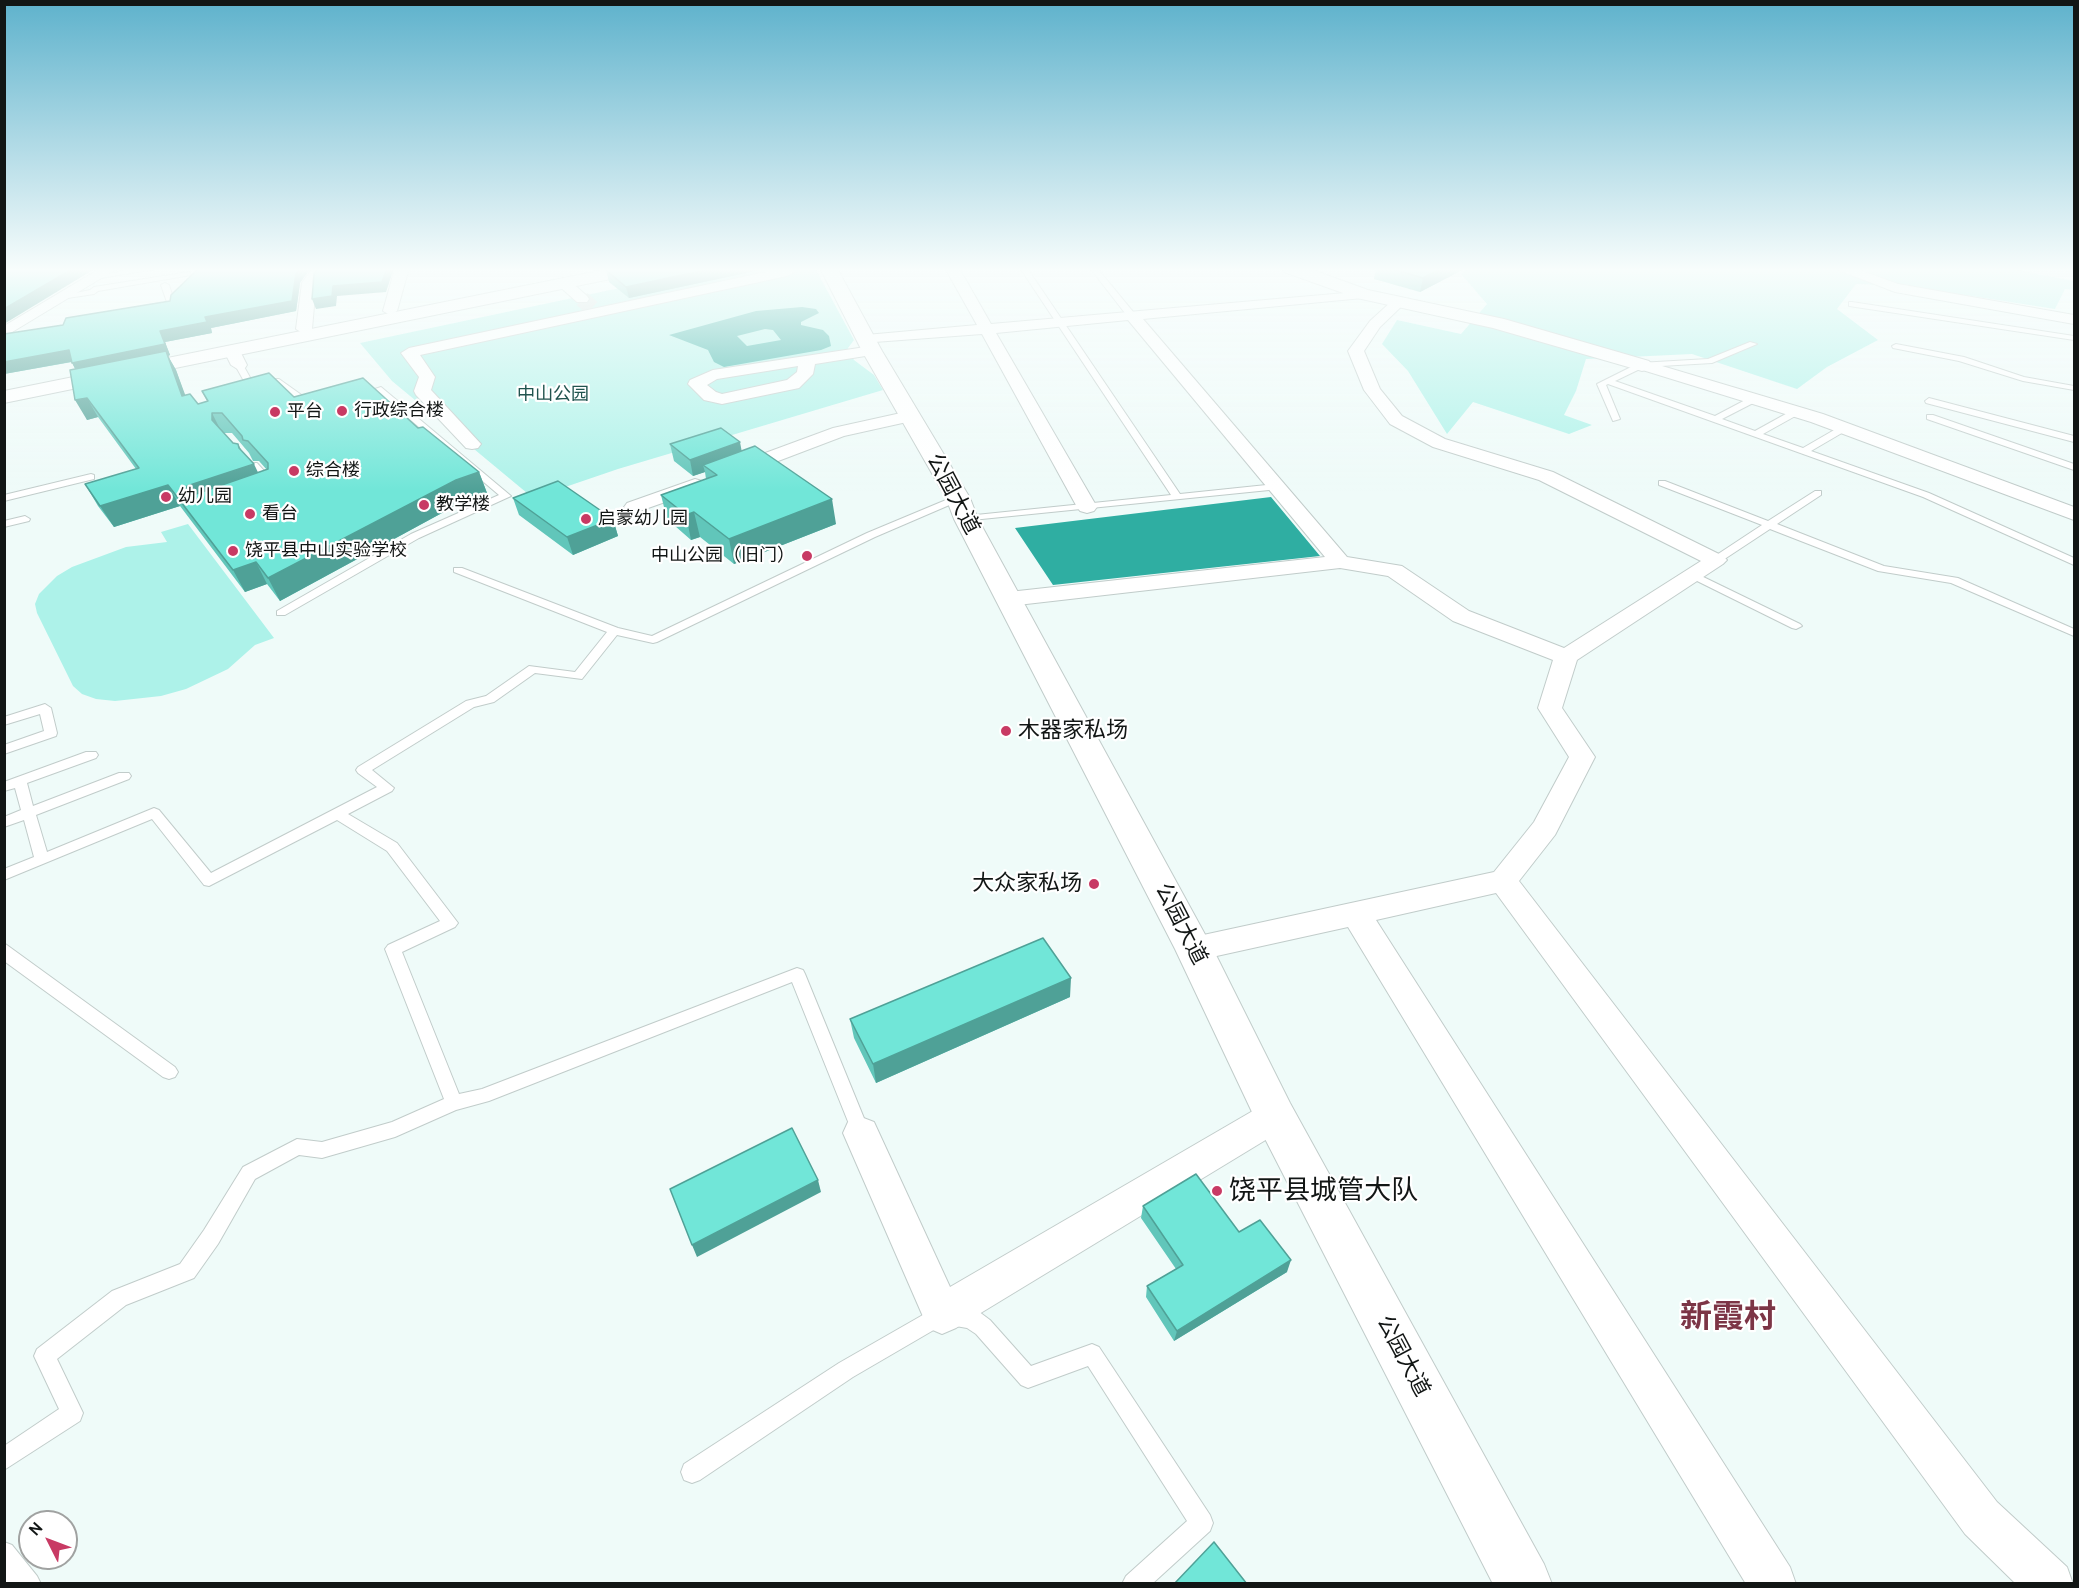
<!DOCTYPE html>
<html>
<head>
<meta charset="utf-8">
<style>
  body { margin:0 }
  #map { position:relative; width:2079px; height:1588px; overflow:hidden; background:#effbf9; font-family:Cabin,sans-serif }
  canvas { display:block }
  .frame { position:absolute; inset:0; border:6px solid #121615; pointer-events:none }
  .north { position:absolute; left:18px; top:1510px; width:60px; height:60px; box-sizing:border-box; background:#fff; border:2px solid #a0a2a1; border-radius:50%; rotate:312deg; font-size:16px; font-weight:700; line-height:24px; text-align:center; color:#121615 }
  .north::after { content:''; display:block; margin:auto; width:21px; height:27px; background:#c83a64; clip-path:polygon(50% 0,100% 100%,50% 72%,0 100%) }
</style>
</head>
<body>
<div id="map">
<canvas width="2079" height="1588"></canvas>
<div class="frame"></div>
<div class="north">N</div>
</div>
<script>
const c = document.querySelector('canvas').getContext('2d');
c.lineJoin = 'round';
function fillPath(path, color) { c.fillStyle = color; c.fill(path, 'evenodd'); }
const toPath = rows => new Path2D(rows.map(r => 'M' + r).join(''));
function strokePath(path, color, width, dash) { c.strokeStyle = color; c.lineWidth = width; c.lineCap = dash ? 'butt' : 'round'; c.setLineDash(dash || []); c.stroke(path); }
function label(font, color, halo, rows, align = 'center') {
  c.font = font + ' Cabin,"Noto Sans SC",sans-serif'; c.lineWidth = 4.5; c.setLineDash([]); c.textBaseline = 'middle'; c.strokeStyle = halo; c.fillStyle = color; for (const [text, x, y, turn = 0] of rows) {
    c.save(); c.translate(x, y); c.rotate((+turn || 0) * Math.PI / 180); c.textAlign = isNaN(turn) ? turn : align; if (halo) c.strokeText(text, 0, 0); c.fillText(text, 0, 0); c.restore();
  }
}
const green = toPath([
  [714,268,815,268,854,340,848,348,854,360,874,375,883,390,618,469,533,498,392,381,360,343],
  [1470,268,2007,268,2074,281,2074,290,2065,289,2055,309,1907,286,1856,284,1837,309,1878,340,1827,367,1797,389,1692,354,1586,359,1576,391,1564,415,1592,425,1569,434,1473,402,1447,434,1408,371,1382,344,1397,320,1461,334,1487,304,1461,274],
  [188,524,274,638,255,645,228,669,186,689,161,696,115,701,96,699,82,694,73,686,37,613,35,604,39,594,57,576,72,567,126,547,167,542,161,532]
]);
const water = toPath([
  [802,307,816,309,819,313,801,322,801,325,823,330,829,336,831,346,821,350,724,367,714,362,708,350,669,335,756,311],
  [765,329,773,330,781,340,747,346,737,336],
  [1271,497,1320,556,1053,585,1015,528]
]);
const minorTunnel = toPath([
  [582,299,592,308]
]);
const service = toPath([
  [140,268,160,268,95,279,92,277,140,268],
  [1020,268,1027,268,1180,494,1276,484,1279,485,1279,489,962,521,961,519,966,516,1171,495,1020,268],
  [1090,268,1097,268,1134,313,1134,317,1128,317,1090,268],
  [189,272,191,275,98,291,94,294,61,299,57,297,90,290,94,287,189,272],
  [165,283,169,285,176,307,160,311,157,311,157,307,168,305,161,285,165,283],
  [1852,302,2074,336,2074,340,1849,306,1849,302,1852,302],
  [1750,342,1757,344,1712,363,1644,367,1615,381,1715,416,1751,397,1757,397,1757,401,1722,419,1755,431,1793,410,1799,410,1799,414,1763,434,1803,448,1841,426,1847,426,1847,430,1811,451,1929,493,2074,558,2074,565,1923,497,1608,384,1606,385,1620,419,1613,421,1597,384,1639,363,1708,359,1750,342],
  [1896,344,1964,357,2024,377,2074,386,2074,390,2023,381,1959,361,1893,348,1892,346,1896,344],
  [236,363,242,363,252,381,251,383,245,383,235,365,236,363],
  [262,379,279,379,317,406,310,408,274,383,262,383,262,379],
  [381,387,511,496,419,538,285,615,277,615,277,611,411,534,499,495,379,393,360,398,356,395,381,387],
  [1929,398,2074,436,2074,442,1926,403,1925,401,1929,398],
  [1927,415,1933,415,2074,464,2074,470,1927,419,1927,415],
  [251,463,257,463,276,484,276,488,270,488,251,467,251,463],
  [91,474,94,475,94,479,4,501,4,495,91,474],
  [1659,481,1665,481,1768,521,1815,491,1821,491,1821,495,1777,524,1884,566,1958,578,2074,629,2074,636,1951,583,1878,571,1770,529,1720,562,1712,562,1712,558,1762,525,1659,485,1659,481],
  [958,495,961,496,961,500,875,537,657,642,653,643,617,635,582,679,535,673,494,702,474,707,372,770,394,788,392,791,348,814,397,843,458,923,455,927,402,952,459,1094,482,1089,797,968,803,970,805,974,870,1133,867,1139,861,1141,855,1139,792,982,489,1101,456,1110,395,1137,322,1158,299,1155,255,1179,218,1244,194,1278,126,1305,57,1359,83,1413,80,1421,4,1470,4,1446,59,1409,34,1356,37,1349,112,1291,180,1264,204,1230,243,1167,297,1139,322,1142,392,1122,444,1099,385,949,388,945,440,921,387,851,337,820,209,886,204,885,152,819,4,880,4,869,34,857,24,820,4,827,4,817,21,810,15,788,4,791,4,782,86,752,96,752,98,755,96,758,27,783,33,806,119,773,129,773,131,776,129,779,36,815,47,852,154,808,159,810,211,873,377,787,358,773,356,770,358,767,466,701,486,696,529,666,575,672,607,632,454,572,454,568,462,568,618,628,652,636,867,533,958,495],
  [25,516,30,519,29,521,4,527,4,521,25,516],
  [1693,572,1800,624,1802,626,1796,629,1792,628,1689,577,1688,575,1693,572],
  [45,704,51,708,57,733,56,736,4,754,4,745,44,731,40,714,4,725,4,717,45,704],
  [4,943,175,1067,178,1072,175,1077,169,1079,163,1077,4,961,4,943],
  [942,1304,978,1311,990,1320,1031,1366,1092,1344,1099,1347,1210,1515,1213,1523,1210,1531,1152,1584,1122,1584,1126,1576,1187,1521,1088,1366,1028,1388,1021,1385,976,1334,967,1328,944,1324,853,1377,700,1480,692,1483,684,1480,681,1472,684,1464,839,1363,942,1304],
  [4,1542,12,1545,37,1576,41,1584,4,1584,4,1542]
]);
const minor = toPath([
  [101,268,118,268,4,337,4,326,101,268],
  [313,268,327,268,316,283,312,329,304,334,296,329,302,283,313,268],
  [395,268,409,268,397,311,390,315,383,311,395,268],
  [785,268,792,269,794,272,787,276,420,355,435,377,431,390,481,444,478,448,472,449,466,448,416,395,414,391,419,377,401,353,409,348,785,268],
  [945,268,959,268,991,324,1368,291,1370,294,1363,298,1143,319,1347,557,1402,566,1469,611,1564,648,1701,561,1539,480,1433,447,1390,424,1364,390,1348,351,1370,321,1393,300,1403,300,1405,303,1380,327,1364,351,1380,389,1402,416,1445,439,1553,472,1723,556,1727,560,1723,564,1577,660,1562,708,1595,757,1555,835,1519,881,1997,1502,2067,1567,2073,1584,2016,1584,1965,1534,1496,893,1376,920,1790,1567,1796,1584,1746,1584,1348,927,1194,961,1183,958,1179,949,1183,940,1194,937,1494,872,1534,822,1569,757,1538,708,1553,660,1453,621,1388,576,1340,568,1009,606,1001,604,998,599,1001,594,1009,592,1325,557,1128,320,996,333,1097,507,1094,511,1087,513,1080,511,1077,507,982,334,861,343,858,340,861,337,866,335,977,325,945,268],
  [1833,268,1854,268,1898,284,2074,315,2074,324,1895,292,1833,268],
  [564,279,569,280,587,296,589,299,587,302,577,302,559,286,557,283,559,280,564,279],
  [232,346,240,351,247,365,245,368,239,370,231,365,224,351,232,346],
  [872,346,878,348,880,351,878,354,815,364,813,374,799,388,722,404,704,400,688,384,690,380,713,370,872,346],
  [798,366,797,372,787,380,722,394,716,392,707,385,717,379,798,366],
  [1642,360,1823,414,2074,507,2074,520,1811,422,1636,368,1634,365,1642,360],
  [910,411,916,412,919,416,916,420,844,436,744,474,730,474,728,470,730,466,833,428,910,411],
  [695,479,702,481,705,485,702,489,634,513,627,511,624,507,627,503,695,479],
  [1275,1100,1287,1105,1293,1116,1287,1127,956,1328,942,1334,928,1328,843,1133,848,1122,861,1117,874,1122,950,1287,1263,1105,1275,1100]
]);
const tertiary = toPath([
  [1282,268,1307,268,1368,290,1504,319,1649,361,1652,365,1649,369,1642,371,1493,328,1357,298,1284,272,1282,268]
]);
const secondary = toPath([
  [820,268,837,268,882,351,970,498,978,519,1213,949,1290,1103,1544,1564,1552,1584,1493,1584,1260,1129,1175,949,954,519,946,498,862,351,820,268]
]);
const primary = toPath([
  [613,268,648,268,640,273,4,403,4,391,613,268]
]);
const wall = toPath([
  [769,268,629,298,609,282,606,270],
  [1376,268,1466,268,1420,292,1374,279],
  [300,283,296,311,211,328,212,333,165,342,170,355,168,356,176,370,185,396,198,404,207,401,202,391,294,397,418,428,479,472,487,493,464,501,280,601,267,584,245,592,180,506,114,527,98,506,85,484,136,469,98,417,87,420,75,369,72,362,4,374,63,325],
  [224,433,232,433,249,453,253,461,259,461,267,470,258,473,242,452],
  [670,444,742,451,836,524,734,564,700,537,691,540,667,519,661,495,706,479,705,472,693,476,674,461],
  [513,498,613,519,618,536,573,555,519,515],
  [1070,997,876,1083,854,1038,850,1019],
  [1143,1206,1239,1232,1287,1272,1174,1341,1146,1297,1147,1286,1176,1269,1141,1218]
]);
const shadedWall = toPath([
  [74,268,96,268,4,324,4,309],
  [299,268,311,268,300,283,296,311,211,328,212,333,165,342,170,355,168,356,176,370,193,416,78,374,72,363,160,331,205,317,296,273],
  [387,268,394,268,386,292,337,296,336,306,316,309,312,299,333,286],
  [715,268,769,268,629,298,626,287],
  [1442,268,1466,268,1420,292,1423,278],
  [69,350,76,361,4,374,4,362],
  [87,398,98,417,87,420,75,400],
  [212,413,222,433,212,420],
  [740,442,743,458,703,465,705,472,693,476,690,460],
  [238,444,249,464,254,464,264,485,198,507,186,493,187,486,239,448],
  [479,472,487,493,464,501,280,601,268,578,456,480],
  [168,485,180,506,114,527,100,506],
  [832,499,836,524,734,564,729,539],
  [694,512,700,537,691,540,686,515],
  [613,519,618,536,573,555,567,537],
  [256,562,267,584,245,592,233,570],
  [1071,978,1070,997,876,1083,873,1064],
  [818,1180,821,1192,697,1257,692,1245],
  [1291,1260,1287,1272,1174,1341,1177,1331]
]);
const building = toPath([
  [4,268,74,268,4,309,4,268],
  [199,268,299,268,296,273,292,301,205,317,207,322,160,331,165,344,72,363,69,350,4,362,4,334,63,325,66,318,170,301,171,295,199,268],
  [318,268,387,268,382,282,333,286,332,296,312,299,314,274,318,268],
  [616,268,715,268,626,287,606,270,616,268],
  [1389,268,1442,268,1423,278,1389,268],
  [166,351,182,396,190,394,198,404,208,401,202,391,269,373,294,397,363,378,418,428,423,427,479,472,456,480,268,578,256,562,233,570,168,485,100,506,85,484,139,468,87,398,75,400,70,370,166,351],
  [212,413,222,413,242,436,243,440,248,441,268,463,268,469,196,494,186,493,187,486,254,464,239,448,238,444,233,443,212,420,212,413],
  [721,428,740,442,690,460,670,444,721,428],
  [755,446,832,499,729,539,694,512,686,515,661,495,717,475,703,465,755,446],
  [558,481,613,519,567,537,513,498,558,481],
  [1043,938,1071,978,873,1064,850,1019,1043,938],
  [792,1128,818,1180,692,1245,670,1189,792,1128],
  [1196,1174,1239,1232,1260,1220,1291,1260,1177,1331,1147,1286,1183,1265,1143,1206,1196,1174],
  [1214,1542,1247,1584,1174,1584,1214,1542]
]);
const markers = [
  [342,411,6,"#c83a64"],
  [275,412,6,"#c83a64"],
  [294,471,6,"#c83a64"],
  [166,497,6,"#c83a64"],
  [424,505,6,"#c83a64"],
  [250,514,6,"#c83a64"],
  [586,519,6,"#c83a64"],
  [233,551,6,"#c83a64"],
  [807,556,6,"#c83a64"],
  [1006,731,6,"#c83a64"],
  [1094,884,6,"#c83a64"],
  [1217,1191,6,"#c83a64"]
];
const farParknames = [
  ["中山公园",553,395]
];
const farPoinames = [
  ["行政综合楼",354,411],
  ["平台",287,412],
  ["综合楼",306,471],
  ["幼儿园",178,497],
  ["教学楼",436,505],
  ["看台",262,514],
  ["启蒙幼儿园",598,519],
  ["饶平县中山实验学校",245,551],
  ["中山公园（旧门）",795,556,"right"]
];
const streetNames = [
  ["公园大道",953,494,62],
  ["公园大道",1181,924,63],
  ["公园大道",1403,1356,62]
];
const poiNames = [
  ["木器家私场",1018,731],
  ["大众家私场",1082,884,"right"]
];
const nearPoinames = [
  ["饶平县城管大队",1229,1191]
];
const nearQuarternames = [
  ["新霞村",1728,1318]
];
fillPath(green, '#adf2e9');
fillPath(water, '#2faea2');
strokePath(minorTunnel, '#ced9d7', 16, [16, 8]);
strokePath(service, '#c1ccca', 2);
strokePath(minor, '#c1ccca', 2);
strokePath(tertiary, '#c1ccca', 2);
strokePath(secondary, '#c1ccca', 2);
strokePath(primary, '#c1ccca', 2);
fillPath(service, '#fff');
fillPath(minor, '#fff');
fillPath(tertiary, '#fff');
fillPath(secondary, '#fff');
fillPath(primary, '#fff');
fillPath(wall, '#61c6ba');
fillPath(shadedWall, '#4fa197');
fillPath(building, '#71e6d8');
strokePath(building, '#4fa197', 1.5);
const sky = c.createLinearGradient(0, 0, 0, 491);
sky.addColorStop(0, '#5eb2cc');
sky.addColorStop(0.55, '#f8fdfc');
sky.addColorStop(1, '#f8fdfc00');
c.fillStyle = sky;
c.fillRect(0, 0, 2079, 491);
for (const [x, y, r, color] of markers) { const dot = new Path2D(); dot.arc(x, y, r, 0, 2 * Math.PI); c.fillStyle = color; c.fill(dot); strokePath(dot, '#fff', 2); }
label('18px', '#21544f', '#fff', farParknames);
label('18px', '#121615', '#fff', farPoinames, 'left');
label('22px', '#121615', '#fff', streetNames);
label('22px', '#121615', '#fff', poiNames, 'left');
label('27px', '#121615', '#fff', nearPoinames, 'left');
label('bold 32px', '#7c3546', '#fff', nearQuarternames);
</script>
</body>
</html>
